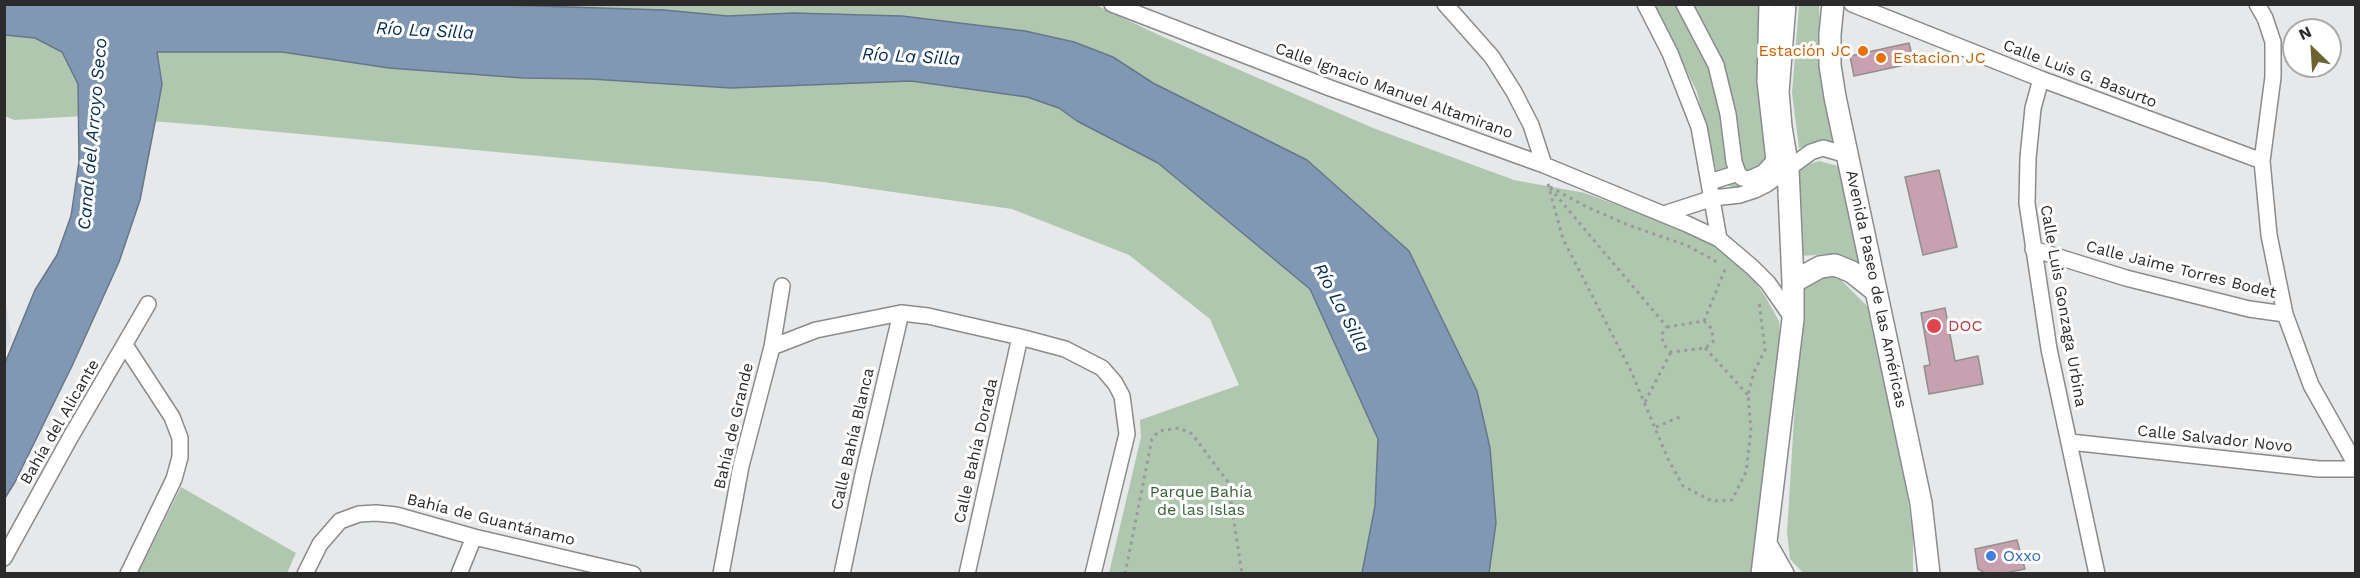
<!DOCTYPE html>
<html>
<head>
<meta charset="utf-8">
<style>
  body { margin:0 }
  #map { position:relative; width:2360px; height:578px; overflow:hidden; background:#e7e8e9; font-family:"Work Sans",sans-serif }
  canvas { display:block }
  .frame { position:absolute; inset:0; border:6px solid #2b2b2c; pointer-events:none }
  .north { position:absolute; left:2282px; top:18px; width:60px; height:60px; box-sizing:border-box; background:#fff; border:2px solid #aaaaab; border-radius:50%; rotate:335deg; font-size:16px; font-weight:700; line-height:24px; text-align:center; color:#2b2b2c }
  .north::after { content:''; display:block; margin:auto; width:21px; height:27px; background:#6c6330; clip-path:polygon(50% 0,100% 100%,50% 72%,0 100%) }
</style>
</head>
<body>
<div id="map">
<canvas width="2360" height="578"></canvas>
<div class="frame"></div>
<div class="north">N</div>
</div>
<script>
const c = document.querySelector('canvas').getContext('2d');
c.lineJoin = 'round';
function fillPath(path, color) { c.fillStyle = color; c.fill(path, 'evenodd'); }
const toPath = rows => new Path2D(rows.map(r => 'M' + r).join(''));
function strokePath(path, color, width, dash) { c.strokeStyle = color; c.lineWidth = width; c.lineCap = dash ? 'butt' : 'round'; c.setLineDash(dash || []); c.stroke(path); }
function label(font, color, halo, rows, align = 'center') {
  c.font = font + ' "Work Sans",sans-serif'; c.lineWidth = 6; c.setLineDash([]); c.textBaseline = 'middle'; c.strokeStyle = halo; c.fillStyle = color; for (const [text, x, y, turn = 0] of rows) {
    c.save(); c.translate(x, y); c.rotate((+turn || 0) * Math.PI / 180); c.textAlign = isNaN(turn) ? turn : align; if (halo) c.strokeText(text, 0, 0); c.fillText(text, 0, 0); c.restore();
  }
}
const built = toPath([
  [4,294,12,339,5,353,4,353]
]);
const green = toPath([
  [5,5,1096,5,1159,35,1373,128,1514,180,1585,193,1705,238,1731,256,1747,270,1765,296,1779,321,1780,332,1751,573,1109,573,1141,437,1140,420,1239,385,1210,319,1129,255,1012,209,823,182,202,125,84,116,14,120,5,116],
  [1654,5,1767,5,1773,163,1754,184,1734,188,1724,184,1717,173,1697,92],
  [1799,5,1819,5,1821,59,1832,141,1799,148,1792,93],
  [1819,161,1838,166,1859,263,1829,254,1801,256,1797,173,1807,165],
  [1819,276,1837,276,1873,312,1898,429,1913,535,1913,573,1803,573,1790,559,1787,533,1802,289],
  [181,487,296,553,287,573,138,573]
]);
const water = toPath([
  [472,4,664,10,728,16,793,13,902,16,1025,31,1074,42,1113,57,1153,83,1307,160,1409,251,1477,391,1490,448,1496,523,1489,573,1362,573,1375,506,1378,439,1310,289,1158,163,1077,121,1059,108,1027,97,911,81,731,88,591,79,523,78,389,68,282,52,157,52,162,84,156,117,140,200,119,262,72,366,15,482,5,498,5,363,35,290,57,255,71,216,79,162,78,84,62,52,35,38,5,35,5,5,472,4]
]);
const building = toPath([
  [1909,43,1914,63,1854,76,1850,56,1909,43],
  [1939,170,1957,247,1923,255,1905,177,1939,170],
  [1945,308,1955,361,1978,356,1983,384,1929,394,1924,366,1930,365,1921,313,1945,308],
  [2017,540,2025,569,2005,573,1985,573,1978,569,1975,549,2017,540]
]);
const path = toPath([
  [1548,184,1563,239,1631,371,1668,459,1683,486,1712,501,1732,500,1746,472,1751,431,1748,395,1754,372,1765,350,1759,302],
  [1550,187,1587,207,1628,225,1686,245,1719,263],
  [1550,188,1667,327,1662,334,1663,344,1671,352,1705,348,1713,342,1712,329,1704,321,1667,327],
  [1704,321,1726,267],
  [1705,348,1748,395],
  [1645,402,1671,352],
  [1656,427,1682,416],
  [1125,574,1152,439,1159,431,1179,428,1192,434,1228,482,1242,574]
]);
const street = toPath([
  [1112,4,1330,88,1544,165,1687,224,1719,239,1752,267,1768,283,1793,319],
  [1445,4,1492,57,1514,92,1531,125,1544,165],
  [1645,4,1670,53,1699,127,1719,239],
  [1684,4,1716,65,1728,114,1734,162,1738,173,1742,178,1749,179,1763,173,1774,161,1765,81,1767,4],
  [1852,4,2041,79,2262,161],
  [2257,4,2265,18,2273,42,2273,77,2262,161,2269,235,2285,314,2311,385,2356,465],
  [2041,79,2033,108,2028,158,2027,203,2049,349,2097,574],
  [1710,182,1738,173],
  [1664,214,1713,198,1740,195,1755,190,1767,184,1811,152,1823,148,1847,155],
  [2033,249,2126,278,2249,309,2285,314],
  [125,345,172,417,180,438,180,457,174,479,128,574],
  [772,347,816,330,901,313,928,316,1020,337,1065,349,1102,368,1115,383,1122,396,1127,434,1093,574],
  [2070,442,2319,469,2356,469],
  [4,558,70,438,148,304],
  [305,574,320,544,340,521,359,514,376,513,396,515,474,537,633,574],
  [459,574,474,537],
  [721,574,741,466,772,347,782,286],
  [842,574,862,479,901,313],
  [967,574,1020,337]
]);
const secondary = toPath([
  [1833,4,1830,34,1830,65,1835,97,1921,503,1929,574],
  [1793,282,1820,267,1835,265,1852,272,1876,291],
  [1766,544,1783,574],
  [1762,574,1793,319,1793,282,1788,169,1781,127,1778,92,1785,4]
]);
const markers = [
  [1863,51,6,"#e8710a"],
  [1881,58,6,"#e8710a"],
  [1934,326,8,"#e0444e"],
  [1991,556,6,"#3f7fe0"]
];
const foodNames = [
  ["Estación JC",1851,51],
  ["Estacion JC",1893,58,"left"]
];
const streetNames = [
  ["Calle Luis G. Basurto",2080,74,21],
  ["Calle Ignacio Manuel Altamirano",1394,91,20],
  ["Calle Jaime Torres Bodet",2181,270,14],
  ["Avenida Paseo de las Américas",1876,289,78],
  ["Calle Luis Gonzaga Urbina",2063,306,80],
  ["Bahía del Alicante",60,422,-60],
  ["Bahía de Grande",734,426,-77],
  ["Calle Bahía Blanca",853,439,-77],
  ["Calle Salvador Novo",2215,439,6],
  ["Calle Bahía Dorada",976,451,-77],
  ["Bahía de Guantánamo",491,520,14]
];
const healthNames = [
  ["DOC",1948,326]
];
const parkNames = [
  ["Parque Bahía",1201,492],
  ["de las Islas",1201,510]
];
const shopNames = [
  ["Oxxo",2003,556]
];
const waterNames = [
  ["Río La Silla",425,31,3],
  ["Río La Silla",911,57,3],
  ["Canal del Arroyo Seco",93,134,-85],
  ["Río La Silla",1341,308,62]
];
fillPath(built, '#d6dde4');
fillPath(green, '#afc7af');
fillPath(water, '#8098b3');
strokePath(water, '#66778a', 1.5);
fillPath(building, '#c7a1b0');
strokePath(building, '#918f90', 1.5);
strokePath(street, '#898b8c', 18);
strokePath(secondary, '#898b8c', 24);
strokePath(path, '#999a9b', 3, [3, 4.5]);
strokePath(street, '#fff', 15);
strokePath(secondary, '#fff', 21);
for (const [x, y, r, color] of markers) { const dot = new Path2D(); dot.arc(x, y, r, 0, 2 * Math.PI); c.fillStyle = color; c.fill(dot); strokePath(dot, '#fff', 2); }
label('16px', '#c56008', '#fff', foodNames, 'right');
label('16px', '#2b2b2c', '#fff', streetNames);
label('16px', '#be3a42', '#fff', healthNames, 'left');
label('16px', '#376037', '#fff', parkNames);
label('16px', '#366cbe', '#fff', shopNames, 'left');
label('italic 18px', '#052b50', '#fff', waterNames);
</script>
</body>
</html>
